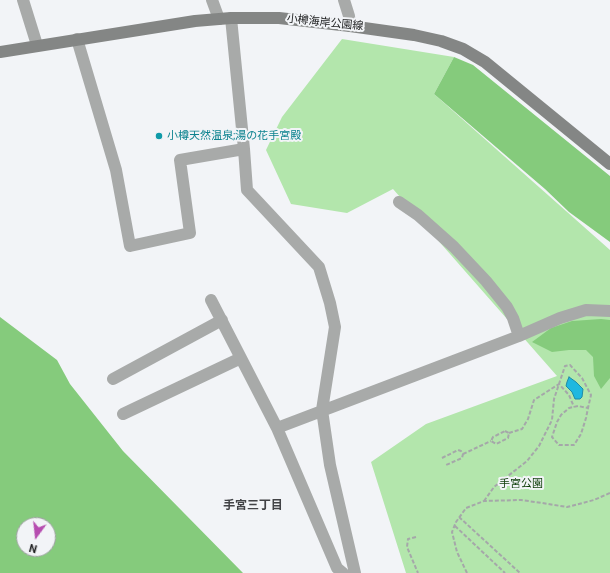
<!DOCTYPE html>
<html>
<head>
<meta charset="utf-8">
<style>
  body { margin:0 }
  #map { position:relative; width:610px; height:573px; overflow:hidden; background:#f2f4f7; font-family:Roboto,sans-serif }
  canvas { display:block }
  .north { position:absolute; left:16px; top:517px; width:40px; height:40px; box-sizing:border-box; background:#f2f4f7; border:1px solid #9ea0a2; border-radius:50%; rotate:195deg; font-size:11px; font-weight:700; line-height:16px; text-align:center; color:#202122 }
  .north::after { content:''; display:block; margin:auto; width:14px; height:18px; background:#b64db0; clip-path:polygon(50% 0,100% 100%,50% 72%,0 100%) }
</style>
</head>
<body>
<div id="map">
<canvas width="610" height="573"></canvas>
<div class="north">N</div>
</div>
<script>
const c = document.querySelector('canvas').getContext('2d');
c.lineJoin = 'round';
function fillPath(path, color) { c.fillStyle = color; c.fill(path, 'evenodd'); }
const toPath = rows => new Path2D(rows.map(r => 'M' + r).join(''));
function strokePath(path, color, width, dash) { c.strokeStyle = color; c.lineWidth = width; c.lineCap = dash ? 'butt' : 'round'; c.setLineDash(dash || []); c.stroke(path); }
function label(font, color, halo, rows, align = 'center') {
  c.font = font + ' Roboto,"Noto Sans JP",sans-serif'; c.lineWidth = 4; c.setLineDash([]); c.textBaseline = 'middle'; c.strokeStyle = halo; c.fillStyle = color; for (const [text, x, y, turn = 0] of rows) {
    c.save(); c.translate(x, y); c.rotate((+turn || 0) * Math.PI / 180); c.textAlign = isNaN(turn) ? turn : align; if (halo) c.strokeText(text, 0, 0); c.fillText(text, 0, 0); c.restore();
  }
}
const green = toPath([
  [342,39,454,57,434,94,610,250,610,573,406,573,371,462,426,424,557,376,393,189,347,213,291,204,266,150,282,117]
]);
const forest = toPath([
  [454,57,473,65,610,176,610,242,569,212,545,189,434,94],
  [0,317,57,360,70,384,123,451,243,573,0,573],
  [24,525,48,525,48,549,24,549],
  [601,319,610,320,610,378,601,389,594,376,593,357,586,350,569,350,552,352,532,342,551,328,572,321]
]);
const water = toPath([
  [569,377,576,382,583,389,582,397,580,399,575,399,572,392,566,386,567,382,569,377]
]);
const path = toPath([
  [505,431,509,433,508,438,496,444,491,441,493,437,505,431],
  [509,433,522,429,528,419,534,400,548,391,559,384,569,395,574,407],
  [463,454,491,441],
  [442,458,458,450,461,451,463,454,462,458,446,465],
  [484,501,494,487,527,461,539,446,552,420,554,399,565,366,570,365,582,378,591,395,588,408,586,418,581,434,574,445,559,445,552,437,557,422,561,415,569,408,578,406,588,408],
  [459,517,520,573],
  [455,526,505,573],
  [416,537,408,539,407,547,418,573],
  [467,573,457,552,452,532,456,522,466,508,484,501,521,500,542,503,567,507,594,500,610,493]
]);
const street = toPath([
  [23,0,37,45],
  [212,0,219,19],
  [344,0,349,16,350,26],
  [231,18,244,149,247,190,319,267,330,303,335,327,322,410,330,465,355,573],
  [77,39,116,170,130,246,190,233,180,160,244,149],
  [399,202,418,215,454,247,486,281,507,307,513,318,519,336],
  [211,300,277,428,337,568,343,573],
  [113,379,222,320],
  [123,414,241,358],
  [277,428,519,336,560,318,586,310,610,311]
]);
const secondary = toPath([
  [0,52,195,21,231,18,279,18,350,26,414,35,441,41,463,49,485,62,610,164]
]);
const markers = [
  [159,136,4,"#0f9aa8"]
];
const streetNames = [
  ["小樽海岸公園線",325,23,6]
];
const cultureNames = [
  ["小樽天然温泉;湯の花手宮殿",167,136]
];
const parkNames = [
  ["手宮公園",521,484]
];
const neighbourhoodNames = [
  ["手宮三丁目",253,506]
];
fillPath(green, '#b3e6ac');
fillPath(forest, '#85cb7c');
fillPath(water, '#1fb8e0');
strokePath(water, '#1f8ba7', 1);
strokePath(path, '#a5a7a9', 2, [4, 2]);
strokePath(street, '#a8aaa9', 12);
strokePath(secondary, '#848685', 12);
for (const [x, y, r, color] of markers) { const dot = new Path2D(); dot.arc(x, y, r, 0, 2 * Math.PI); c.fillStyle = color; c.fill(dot); strokePath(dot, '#f2f4f7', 1.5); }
label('11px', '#202122', '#f2f4f7', streetNames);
label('11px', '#0d838f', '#f2f4f7', cultureNames, 'left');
label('11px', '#0c3c07', '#f2f4f7', parkNames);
label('bold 12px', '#424346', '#f2f4f7', neighbourhoodNames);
</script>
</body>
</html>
